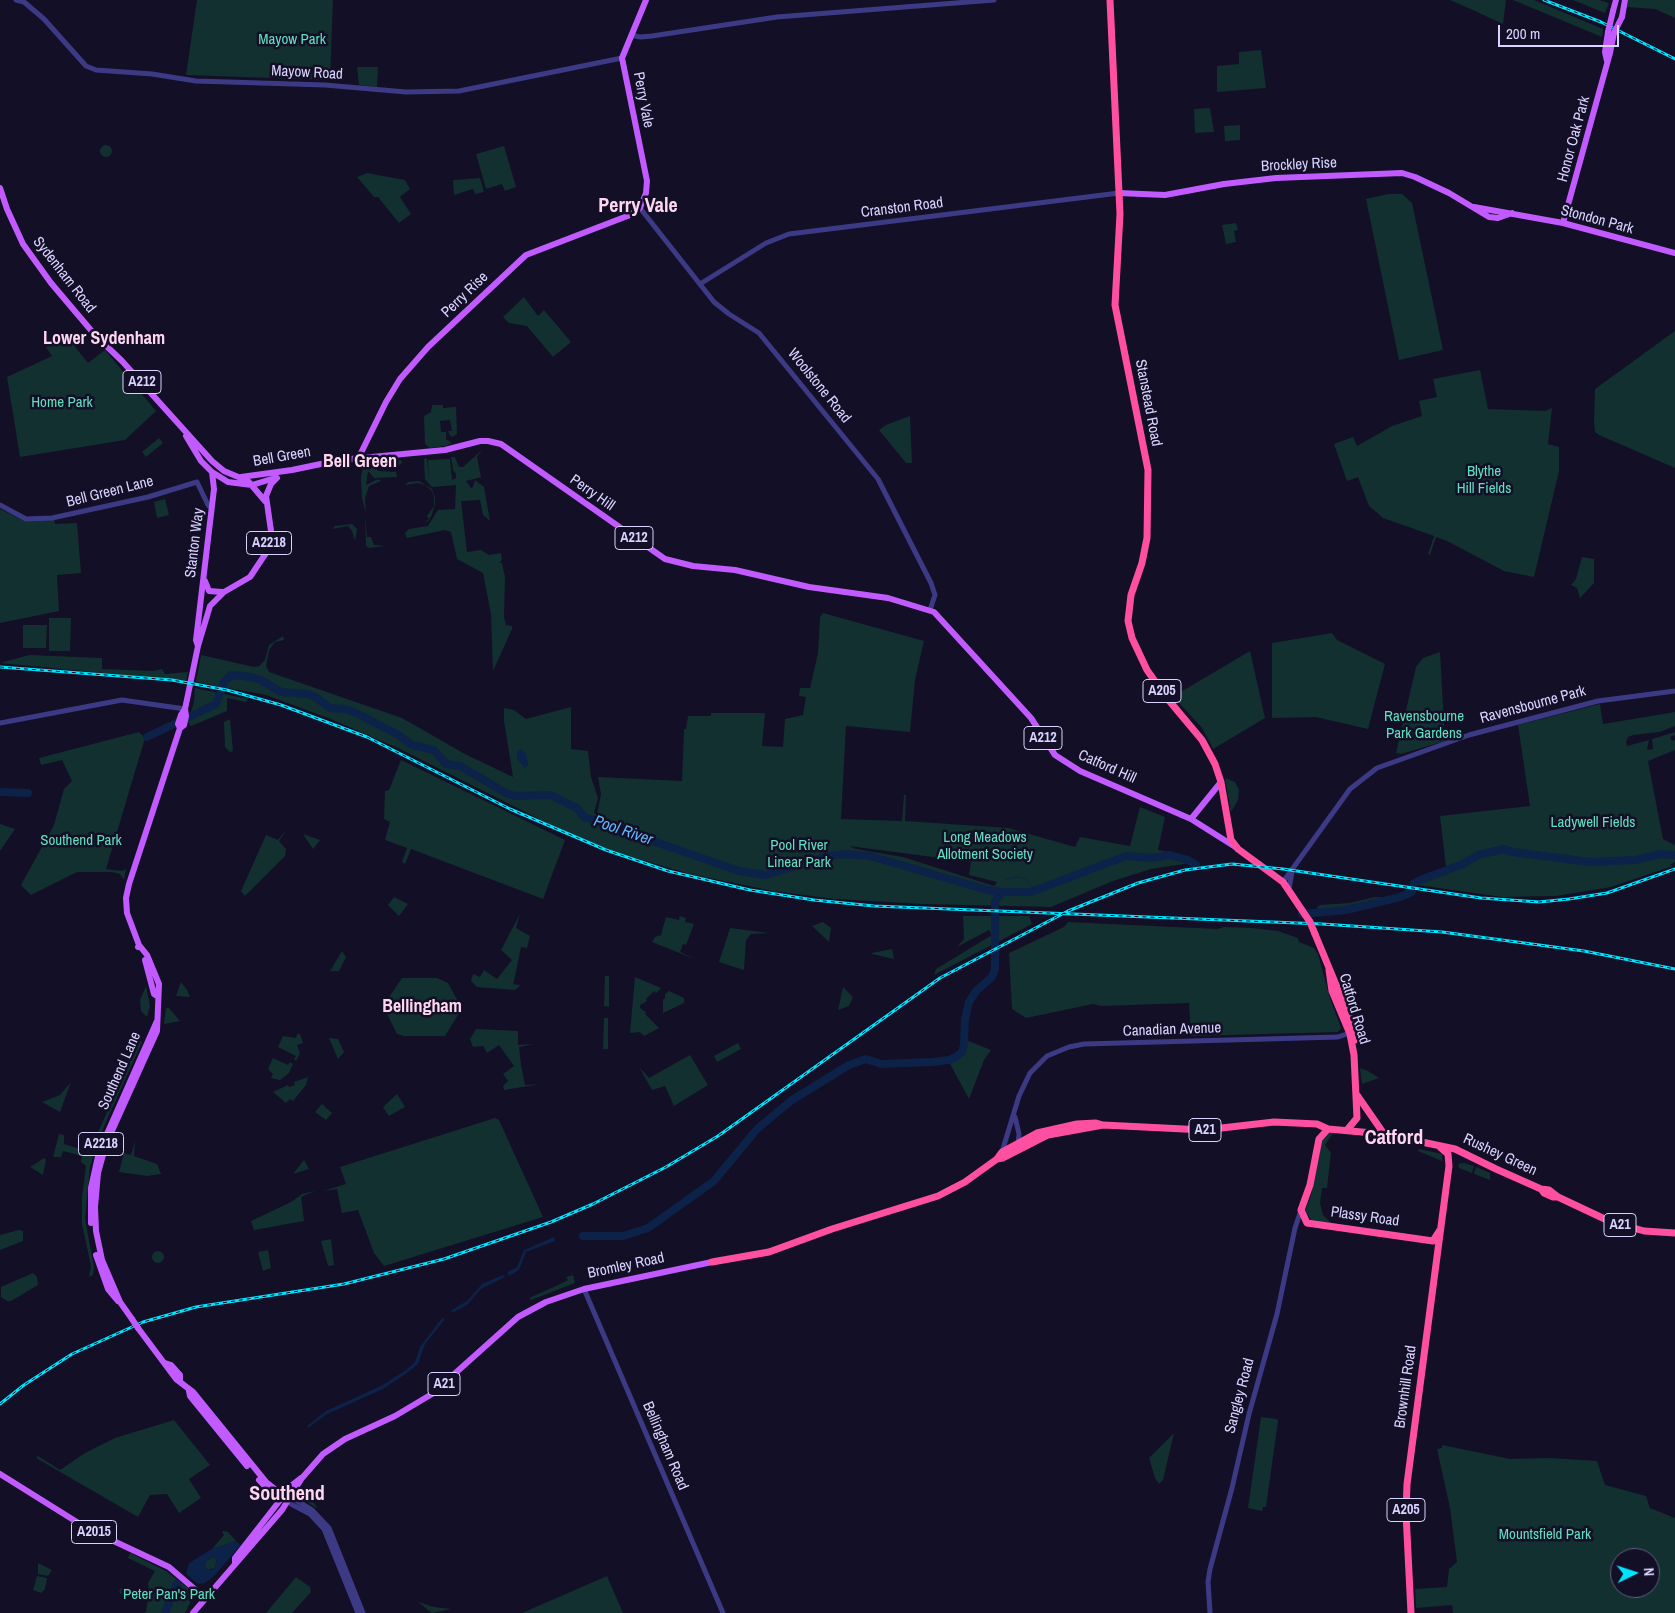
<!DOCTYPE html>
<html>
<head>
<meta charset="utf-8">
<style>
  body { margin:0 }
  #map { position:relative; width:1675px; height:1613px; overflow:hidden; background:#130f26; font-family:"Archivo Narrow",sans-serif }
  canvas { display:block }
  .north { position:absolute; left:1610px; top:1548px; width:50px; height:50px; box-sizing:border-box; background:#130f26; border:1px solid #625e7d; border-radius:50%; rotate:86deg; font-size:14px; font-weight:700; line-height:20px; text-align:center; color:#d9d4ff }
  .north::after { content:''; display:block; margin:auto; width:18px; height:22px; background:#00e5ff; clip-path:polygon(50% 0,100% 100%,50% 72%,0 100%) }
  .scale { position:absolute; left:1498px; top:25px; width:121px; height:22px; box-sizing:border-box; border:2px solid #d9d4ff; border-top:0; padding-left:6px; font-size:15px; line-height:18px; white-space:nowrap; color:#d9d4ff; -webkit-text-stroke:4px #130f26; paint-order:stroke }
</style>
</head>
<body>
<div id="map">
<canvas width="1675" height="1613"></canvas>
<div class="north">N</div>
<div class="scale">200 m</div>
</div>
<script>
const c = document.querySelector('canvas').getContext('2d');
c.lineJoin = 'round';
function fillPath(path, color) { c.fillStyle = color; c.fill(path, 'evenodd'); }
const toPath = rows => new Path2D(rows.map(r => 'M' + r).join(''));
function strokePath(path, color, width, dash) { c.strokeStyle = color; c.lineWidth = width; c.lineCap = dash ? 'butt' : 'round'; c.setLineDash(dash || []); c.stroke(path); }
function label(font, color, halo, rows, align = 'center') {
  c.font = font + ' "Archivo Narrow",sans-serif'; c.lineWidth = 5; c.setLineDash([]); c.textBaseline = 'middle'; c.strokeStyle = halo; c.fillStyle = color; for (const [text, x, y, turn = 0] of rows) {
    c.save(); c.translate(x, y); c.rotate((+turn || 0) * Math.PI / 180); c.textAlign = isNaN(turn) ? turn : align; if (halo) c.strokeText(text, 0, 0); c.fillText(text, 0, 0); c.restore();
  }
}
const green = toPath([
  [197,0,333,0,330,80,186,75],
  [1450,0,1506,0,1503,24,1475,11],
  [1513,0,1534,0,1603,29,1602,37],
  [1573,0,1599,0,1609,3,1605,13],
  [1628,0,1675,0,1675,18,1655,9,1627,7],
  [1261,50,1266,88,1217,92,1217,66,1239,64,1239,52],
  [357,67,378,67,377,87,359,85],
  [1210,108,1214,132,1195,133,1194,109],
  [1240,125,1240,140,1225,141,1224,126],
  '100 151a6 6 0 1 1 12 0a6 6 0 1 1-12 0Z',
  [504,146,516,187,505,191,502,184,486,189,476,154],
  [367,173,405,180,410,189,400,197,411,214,399,223,378,197,374,197,357,177],
  [480,178,484,192,475,194,473,189,454,195,453,180],
  [1388,194,1402,194,1412,203,1443,350,1399,360,1366,199],
  [1236,223,1238,230,1234,231,1236,242,1226,244,1222,225],
  [524,297,538,316,544,310,571,342,553,357,527,326,509,323,503,317],
  [1675,331,1675,468,1599,435,1595,432,1594,421,1595,389],
  [64,333,88,363,105,350,156,411,125,440,20,457,7,377,52,356,46,347],
  [1480,370,1488,409,1545,411,1552,408,1548,444,1559,447,1559,471,1534,577,1504,571,1447,541,1436,537,1430,555,1428,554,1434,536,1383,518,1369,506,1358,477,1347,481,1334,444,1353,437,1357,446,1392,426,1422,416,1419,401,1437,397,1433,379],
  [432,405,443,405,443,408,456,407,457,434,452,437,449,434,448,431,452,431,450,420,440,421,441,432,446,432,446,439,452,443,445,446,430,448,425,444,424,416,431,412],
  [910,416,912,463,906,463,879,430,886,425],
  [159,438,163,443,146,457,142,452],
  [482,450,477,457,481,477,466,481,472,489,475,480,484,487,490,521,483,515,480,500,461,501,467,552,481,550,489,555,501,553,502,560,499,563,502,563,505,577,504,617,506,625,512,626,512,629,493,671,491,614,483,573,457,559,451,532,445,530,407,538,405,533,409,529,428,526,438,510,455,509,456,485,432,487,430,485,425,479,424,459,427,458,429,481,428,460,450,459,452,480,456,478,456,474,453,470,451,457,455,457,459,467,463,467],
  [401,460,402,463,399,465,378,466,377,469,378,471,396,472,397,477,374,478,368,471,366,485,378,479,381,481,369,486,365,498,366,513,362,498,361,477,363,468,370,464],
  [419,481,432,489,435,498,435,504,431,517,429,518,430,520,423,523,429,519,427,516,434,506,434,498,432,491,425,485,418,483,405,485,408,482],
  [165,499,169,515,157,518,154,502],
  [0,509,25,521,54,519,55,524,77,523,81,573,57,575,59,611,0,623],
  [365,516,367,537,371,537,374,545,386,546,369,548,366,546],
  [352,524,357,529,355,541,352,531,348,526,332,529,335,526],
  [1582,557,1594,559,1594,583,1580,598,1577,588,1571,585,1576,579],
  [823,613,924,641,915,680,910,732,846,726,841,819,902,821,904,795,906,795,905,821,1008,828,1075,847,1080,837,1130,846,1140,807,1165,817,1158,850,1179,854,1197,862,1151,869,1113,881,1051,907,923,904,835,899,773,891,690,874,611,851,573,836,398,748,328,718,266,695,196,682,201,655,254,667,259,666,265,660,269,645,283,636,284,640,275,642,269,650,266,666,269,672,402,718,465,754,513,777,504,721,504,708,514,710,526,719,571,707,571,749,588,751,591,777,598,798,594,813,597,814,601,794,598,777,682,781,684,729,686,729,688,716,711,716,711,713,765,713,762,746,783,747,785,719,803,715,806,697,799,696,800,688,810,688,818,653,820,617],
  [849,846,971,862,969,875,997,882,994,886,903,857,856,849],
  [49,618,71,618,70,651,49,651],
  [23,625,47,625,46,648,23,648],
  [1332,633,1337,640,1385,664,1368,729,1316,717,1272,718,1272,643],
  [1250,651,1265,718,1213,749,1202,728,1171,694,1184,690],
  [1440,652,1445,741,1401,754,1396,753,1416,667,1423,658],
  [29,655,102,658,102,669,153,671,162,669,165,674,188,672,186,681,0,663],
  [195,688,248,699,246,702,227,698,227,711,191,726,188,722,194,702],
  [1600,704,1603,724,1675,712,1675,726,1659,732,1633,735,1628,737,1626,742,1627,746,1649,740,1647,750,1653,749,1652,739,1675,732,1675,735,1670,737,1672,741,1675,740,1675,750,1648,761,1663,839,1675,845,1675,862,1670,865,1673,866,1611,887,1556,896,1502,897,1411,884,1446,867,1440,816,1530,806,1518,725],
  [230,719,233,751,230,752,225,747,224,722],
  [139,732,145,738,106,869,122,871,126,869,124,880,120,874,112,872,77,872,31,895,21,885,54,825,64,789,72,781,62,760,41,765,39,758],
  [401,760,565,840,543,899,411,849,405,864,402,862,407,848,385,840,390,822,384,819,385,791,389,790],
  [1225,778,1235,782,1239,790,1238,800,1231,812],
  [0,824,15,829,0,851],
  [288,828,279,841,286,849,285,856,245,896,241,891,266,835,278,840],
  [303,834,320,840,313,849],
  [394,897,408,904,399,916,388,905],
  [1375,897,1388,897,1348,908,1318,910,1317,907,1320,905,1349,903],
  [520,914,516,928,530,936,527,948,521,947,514,981,513,984,520,985,519,987,515,990,477,987,471,981,473,974,480,977,484,970,497,979,512,960,501,950],
  [680,916,686,918,685,922,694,924,686,945,683,944,680,952,697,960,652,942,655,937,661,935,666,917,679,920],
  [963,916,1029,916,1032,924,934,975,936,969,992,935,989,930,957,947,964,939],
  [823,922,831,928,829,942,812,926],
  [1068,922,1217,929,1224,927,1252,928,1278,931,1298,938,1299,942,1314,948,1318,954,1330,998,1341,1028,1338,1032,1191,1036,1189,1003,1101,1006,1093,1004,1026,1018,1012,1009,1009,953,1064,927],
  [730,928,769,933,751,934,746,940,744,970,719,962],
  [892,949,894,959,872,954,872,953],
  [342,951,346,957,339,971,330,971],
  [605,976,609,976,609,1007,604,1006],
  [635,977,661,988,656,993,654,991,646,999,647,1001,640,1005,640,1008,646,1012,645,1014,659,1028,644,1036,640,1032,630,1033],
  [402,978,437,978,448,983,460,1005,461,1010,445,1036,404,1036,397,1034,383,1006],
  [181,982,187,990,190,997,176,996],
  [146,986,150,1006,147,1017,141,1011,140,1000],
  [843,987,853,997,849,1006,838,1010],
  [669,991,684,998,684,1003,663,1013,663,999,665,999,665,994],
  [166,1008,169,1008,180,1021,164,1024],
  [604,1018,608,1018,608,1049,603,1049],
  [476,1029,518,1031,518,1045,534,1044,519,1047,521,1065,525,1085,540,1084,504,1090,503,1086,508,1081,503,1074,514,1066,499,1045,487,1053,483,1046,473,1047,470,1039],
  [297,1034,300,1034,303,1043,297,1045,300,1053,296,1061,294,1059,296,1056,278,1047,283,1036,296,1038],
  [329,1038,338,1039,344,1052,338,1059],
  [139,1040,142,1042,101,1133,90,1167,85,1219,94,1267,93,1275,89,1277,91,1266,82,1224,82,1197,86,1166,81,1162,82,1156,63,1151,61,1157,53,1157,59,1134,64,1135,64,1144,84,1150,86,1144,93,1144,110,1105,107,1103,129,1057,131,1058],
  [966,1040,991,1050,984,1060,969,1099,949,1062,962,1054],
  [738,1043,741,1049,717,1062,714,1056],
  [690,1055,708,1085,674,1106,665,1086,652,1090,639,1067,649,1078],
  [273,1058,288,1065,290,1062,293,1064,289,1073,280,1080,271,1078,273,1074,268,1069],
  [1360,1068,1368,1071,1379,1078,1362,1084],
  [308,1077,306,1085,293,1101,290,1099,286,1103,273,1092,288,1085,289,1087,295,1085,294,1082],
  [71,1082,60,1112,42,1102,60,1095],
  [397,1094,405,1107,389,1116,383,1107],
  [322,1104,332,1113,326,1120,315,1112],
  [495,1118,499,1120,543,1217,384,1266,374,1253,358,1210,342,1213,337,1189,323,1191,346,1184,340,1167],
  [1327,1132,1333,1133,1325,1145,1331,1153,1327,1188,1322,1188,1320,1203,1323,1215,1331,1223,1311,1220,1305,1210,1311,1196,1323,1136],
  [135,1141,134,1156,157,1164,161,1174,147,1176,119,1172,124,1153,131,1155],
  [1419,1149,1442,1154,1442,1161,1418,1151],
  [44,1158,46,1160,43,1175,30,1167],
  [304,1160,309,1169,293,1174],
  [1464,1163,1474,1166,1472,1173,1459,1168,1458,1164],
  [1476,1167,1490,1173,1490,1180,1474,1174],
  [315,1191,301,1197,304,1221,254,1230,251,1221,291,1202,302,1194],
  [19,1230,23,1231,23,1241,0,1250,0,1235],
  [331,1239,334,1265,328,1266,321,1241],
  [268,1250,271,1268,263,1271,258,1252],
  '152 1257a6 6 0 1 1 12 0a6 6 0 1 1-12 0Z',
  [33,1273,37,1277,38,1285,11,1301,7,1301,1,1297,1,1287],
  [573,1275,575,1283,531,1300,529,1298,556,1286,568,1280,566,1277],
  [1261,1417,1277,1419,1278,1421,1266,1507,1263,1507,1262,1511,1248,1508],
  [174,1420,210,1465,189,1479,201,1498,179,1513,167,1494,150,1495,138,1517,36,1458,38,1456,60,1470,85,1453,115,1438],
  [1174,1433,1163,1480,1159,1484,1155,1478,1149,1458],
  [1442,1445,1510,1459,1550,1458,1597,1461,1605,1485,1646,1496,1650,1508,1675,1518,1675,1613,1453,1613,1452,1605,1416,1608,1415,1589,1447,1587,1449,1569,1457,1562,1450,1508,1437,1449,1442,1448],
  [1620,1558,1650,1558,1650,1588,1620,1588],
  [300,1491,314,1503,318,1509,299,1497],
  [223,1531,228,1532,236,1541,212,1549,224,1535,222,1532],
  [130,1553,166,1571,188,1588,191,1601,185,1613,143,1613,146,1612,149,1592,148,1583,155,1571,128,1558],
  [214,1557,217,1559,215,1568,207,1570,204,1566,206,1561],
  [38,1563,52,1570,48,1576,38,1574],
  [37,1576,47,1578,45,1589,41,1593,33,1590],
  [607,1576,623,1613,522,1613],
  [296,1577,310,1587,311,1592,292,1613,266,1613],
  [121,1588,128,1589,145,1599,123,1597,119,1592],
  [418,1602,434,1607,451,1609,432,1613]
]);
const water = toPath([
  [520,749,525,752,528,761,528,766,525,768,517,759,517,752],
  [554,1237,555,1241,526,1252,519,1270,509,1276,507,1272,517,1267,524,1250],
  [503,1275,505,1277,481,1289,467,1305,454,1312,450,1311,467,1301,482,1284],
  [442,1318,445,1319,425,1344,418,1364,407,1373,383,1389,327,1414,308,1428,307,1426,326,1411,381,1386,406,1370,415,1362,420,1347],
  [236,1541,241,1545,214,1576,205,1583,198,1584,186,1574,189,1563,212,1549],
  [214,1557,217,1559,215,1567,212,1570,206,1569,206,1561]
]);
const stream = toPath([
  [1005,879,1019,877,1026,879],
  [1027,881,1036,891]
]);
const river = toPath([
  [147,737,216,704,224,682,231,675,251,677,261,680,281,692,308,694,314,696,330,708,346,709,356,713,397,734,412,745,434,750,446,764,460,766,506,793,515,796,550,795,577,808,584,817,739,871,766,875,828,856,847,854,870,856,987,890,1002,892],
  [0,792,28,793],
  [1302,914,1346,910,1400,897,1412,892,1414,883,1420,880,1461,865,1478,855,1504,849,1512,852,1590,862,1635,860,1661,854,1675,855],
  [583,1236,623,1236,648,1228,714,1181,757,1129,792,1100,849,1065,866,1059,881,1064,932,1062,949,1060,956,1057,962,1052,964,1045,965,1019,969,1002,976,991,992,977,995,969,995,901,1002,892,1031,892,1126,856,1151,858,1170,855,1188,860,1196,865],
  [165,1613,177,1584]
]);
const minor = toPath([
  [16,0,24,2,44,19,86,66,96,70,152,74,196,81,325,85,406,92,459,91,622,58],
  [631,35,640,37,652,36,777,17,994,0],
  [640,208,714,302,729,314,759,333,878,479,931,583,935,595,930,610],
  [700,284,766,243,789,234,1119,193],
  [0,505,26,519,52,518,148,497,197,482,208,505,211,508],
  [0,723,122,700,185,709],
  [1283,882,1350,789,1377,768,1469,735,1598,701,1675,691],
  [1289,889,1292,872],
  [1015,1117,1019,1134,1018,1145],
  [1002,1152,1019,1096,1030,1073,1047,1056,1069,1047,1084,1044,1338,1037,1350,1033],
  [584,1289,723,1613],
  [289,1499,294,1499,312,1510,329,1528,363,1613],
  [289,1499,291,1504,310,1514,324,1529,358,1613],
  [1210,1613,1208,1582,1210,1569,1232,1488,1249,1414,1277,1314,1295,1228,1301,1210]
]);
const major = toPath([
  [1613,11,1616,0],
  [1622,17,1625,0],
  [1607,61,1605,52,1608,32],
  [0,188,7,209,23,244,51,283,95,335,122,361,212,461,224,471,248,481,265,501],
  [1119,193,1165,195,1224,184,1276,178,1402,173,1415,177,1449,193,1489,217,1498,218,1512,213],
  [1474,207,1563,223,1675,253],
  [1563,223,1610,53,1614,33],
  [186,436,201,461,212,472,228,482,252,485,275,478],
  [358,459,386,402,400,379,428,347,526,255,630,215,640,208,646,193,647,181,622,58,646,0],
  [241,477,292,470,340,460,445,450,480,441,488,441,501,444,665,559,693,566,735,570,809,587,888,598,934,612,1031,718,1055,755,1080,771,1191,819,1237,848],
  [205,581,209,591,222,592],
  [198,646,196,640,214,489,212,472],
  [180,728,184,725,186,716,185,709,198,646,210,606,224,592,250,577,266,553,271,531,266,496,271,484,277,478],
  [1191,819,1221,782],
  [138,947,139,945,127,913,126,898,129,884,180,728,178,724,181,715,185,709],
  [145,960,154,994,157,996],
  [91,1223,91,1188,99,1152,157,1021],
  [96,1255,108,1289,118,1301],
  [132,1319,120,1302,102,1260,96,1231,95,1207,98,1173,106,1144,157,1031,159,984,147,955,139,945],
  [138,1328,176,1379,193,1392,266,1482,284,1496],
  [165,1363,171,1365,180,1375,180,1381],
  [189,1391,190,1396,247,1466],
  [0,1474,88,1529,169,1567,205,1598],
  [259,1480,269,1491,280,1497,286,1498],
  [235,1563,235,1558,292,1485,301,1478],
  [193,1613,282,1510,302,1478,323,1454,345,1439,395,1416,432,1394,518,1317,546,1302,584,1289,712,1262]
]);
const highway = toPath([
  [1110,0,1120,214,1115,305,1148,470,1147,538,1142,563,1131,595,1128,621,1132,638,1147,670,1166,697,1202,740,1215,764,1221,782,1231,840,1238,849,1283,882,1310,922],
  [1315,934,1354,1028,1355,1040],
  [1329,970,1332,991,1350,1034,1354,1055,1357,1118,1347,1130],
  [1357,1095,1384,1134],
  [1328,1129,1319,1139,1310,1185,1301,1210,1307,1223,1433,1241,1440,1230],
  [997,1159,1003,1158,1048,1135,1103,1125,1204,1130,1274,1122,1317,1124,1328,1129,1384,1134,1455,1149,1496,1169,1541,1189,1549,1190,1558,1197,1609,1221,1644,1231,1675,1233],
  [1541,1189,1544,1193,1553,1197,1558,1197],
  [712,1262,769,1252,832,1229,938,1196,965,1182,997,1159,1002,1152,1037,1133,1077,1124,1096,1123,1103,1125],
  [1411,1613,1406,1513,1407,1484,1449,1166,1448,1154,1440,1147]
]);
const rail = toPath([
  [1544,0,1601,22,1675,59],
  [0,667,172,680,227,690,281,705,367,737,510,809,606,850,668,871,750,890,814,900,874,906,1322,924,1442,932,1584,951,1675,969],
  [0,1404,24,1385,72,1354,143,1322,196,1307,344,1284,444,1259,551,1222,593,1204,666,1167,718,1136,940,978,1068,911,1138,883,1185,870,1232,864,1283,869,1481,898,1539,902,1569,899,1607,893,1675,869]
]);
const majorBridge = toPath([
  [1608,32,1613,11],
  [1614,33,1622,17],
  [132,1319,138,1328]
]);
const highwayBridge = toPath([
  [1310,922,1315,934]
]);
const shields = [
  [142,382,38],
  [634,538,38],
  [269,543,45],
  [1162,691,38],
  [1043,738,38],
  [1205,1130,32],
  [101,1144,45],
  [1620,1225,32],
  [444,1384,32],
  [1406,1510,38],
  [94,1532,45]
];
const shieldNames = [
  ["A212",142,382],
  ["A212",634,538],
  ["A2218",269,543],
  ["A205",1162,691],
  ["A212",1043,738],
  ["A21",1205,1130],
  ["A2218",101,1144],
  ["A21",1620,1225],
  ["A21",444,1384],
  ["A205",1406,1510],
  ["A2015",94,1532]
];
const parkNames = [
  ["Mayow Park",292,40],
  ["Home Park",62,403],
  ["Blythe",1484,472],
  ["Hill Fields",1484,489],
  ["Ravensbourne",1424,717],
  ["Park Gardens",1424,734],
  ["Ladywell Fields",1593,823],
  ["Long Meadows",985,838],
  ["Allotment Society",985,855],
  ["Southend Park",81,841],
  ["Pool River",799,846],
  ["Linear Park",799,863],
  ["Mountsfield Park",1545,1535],
  ["Peter Pan's Park",169,1595]
];
const streetNames = [
  ["Mayow Road",307,73,3],
  ["Perry Vale",643,100,79],
  ["Honor Oak Park",1574,139,-75],
  ["Brockley Rise",1299,165,-3],
  ["Cranston Road",902,208,-7],
  ["Stondon Park",1597,220,15],
  ["Sydenham Road",64,275,52],
  ["Perry Rise",465,295,-44],
  ["Woolstone Road",819,386,51],
  ["Stanstead Road",1148,403,79],
  ["Bell Green",282,457,-10],
  ["Bell Green Lane",110,492,-14],
  ["Perry Hill",592,493,35],
  ["Stanton Way",195,543,-83],
  ["Ravensbourne Park",1533,705,-15],
  ["Catford Hill",1107,767,24],
  ["Catford Road",1354,1009,73],
  ["Canadian Avenue",1172,1030,-2],
  ["Southend Lane",120,1071,-66],
  ["Rushey Green",1500,1155,25],
  ["Plassy Road",1365,1217,8],
  ["Bromley Road",626,1266,-12],
  ["Brownhill Road",1406,1387,-82],
  ["Sangley Road",1240,1396,-75],
  ["Bellingham Road",665,1446,67]
];
const waterNames = [
  ["Pool River",623,831,19]
];
const quarterNames = [
  ["Lower Sydenham",104,339],
  ["Bell Green",360,462],
  ["Bellingham",422,1007]
];
const districtNames = [
  ["Perry Vale",638,207],
  ["Catford",1394,1139],
  ["Southend",287,1495]
];
fillPath(green, '#12302f');
fillPath(water, '#0c2248');
strokePath(stream, '#0c2248', 1);
strokePath(river, '#0c2248', 8);
strokePath(minor, '#3d3a85', 5);
strokePath(major, '#c25bff', 6);
strokePath(highway, '#ff4fa3', 7);
strokePath(rail, '#00e5ff', 3);
strokePath(rail, '#130f26', 1, [4]);
strokePath(majorBridge, '#c25bff', 6);
strokePath(highwayBridge, '#ff4fa3', 7);
for (const [x, y, w] of shields) { const box = new Path2D(); box.roundRect(x - w / 2, y - 11.5, w, 23, 4); c.fillStyle = '#130f26'; c.fill(box); strokePath(box, '#d9d4ff', 1); }
label('bold 14px', '#d9d4ff', null, shieldNames);
label('15px', '#5fe0c0', '#130f26', parkNames);
label('15px', '#d9d4ff', '#130f26', streetNames);
label('italic 16px', '#62b6ff', '#130f26', waterNames);
label('bold 18px', '#ffd6f0', '#130f26', quarterNames);
label('bold 20px', '#ffd6f0', '#130f26', districtNames);
</script>
</body>
</html>
